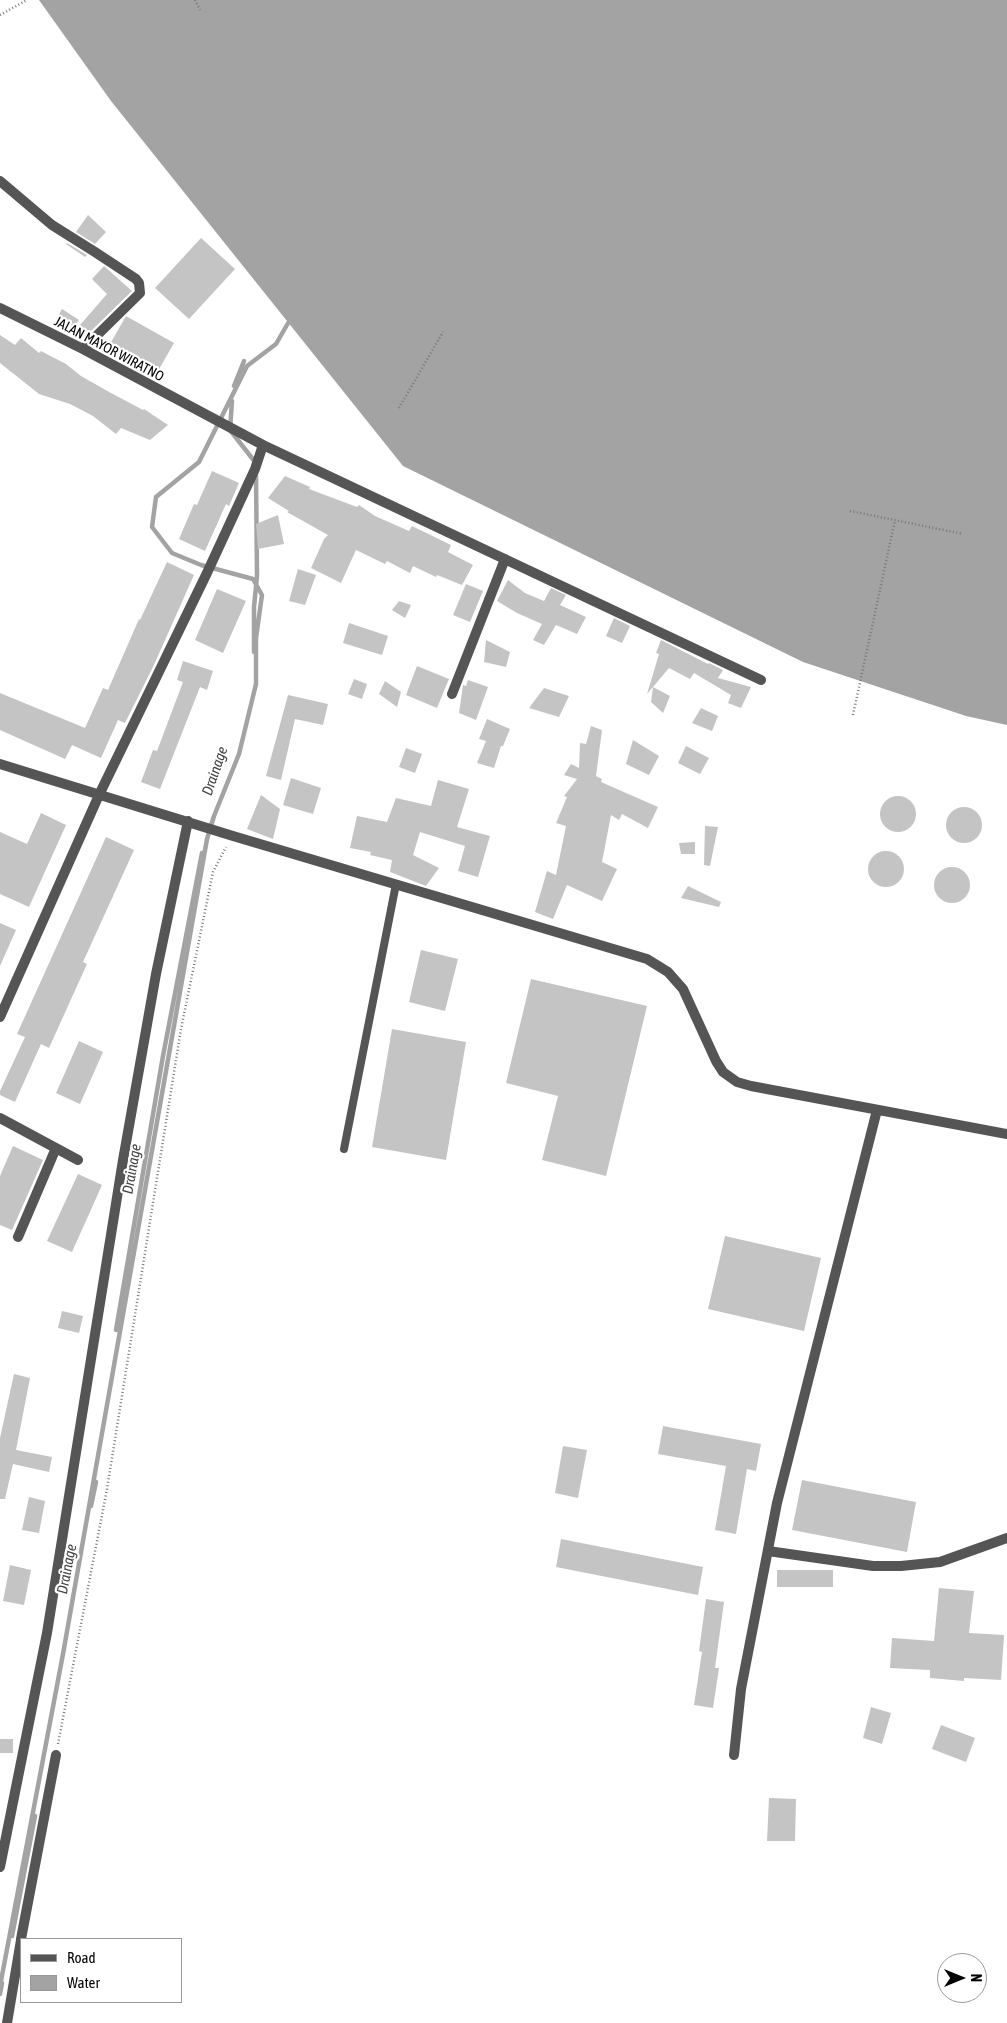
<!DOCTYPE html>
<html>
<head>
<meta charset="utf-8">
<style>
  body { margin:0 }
  #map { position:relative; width:1007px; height:2023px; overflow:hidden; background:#fff; font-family:"Asap Condensed",sans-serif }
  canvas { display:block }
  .legend { position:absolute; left:20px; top:1938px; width:162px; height:65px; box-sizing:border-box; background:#fff; border:1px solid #999; margin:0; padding:6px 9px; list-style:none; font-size:15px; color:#000 }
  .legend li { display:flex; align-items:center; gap:10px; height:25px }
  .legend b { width:25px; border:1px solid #999 }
  .north { position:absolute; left:937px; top:1953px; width:50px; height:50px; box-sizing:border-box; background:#fff; border:1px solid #999; border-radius:50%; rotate:90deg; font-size:14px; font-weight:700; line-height:20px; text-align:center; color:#000 }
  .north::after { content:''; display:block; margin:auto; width:18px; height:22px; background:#000; clip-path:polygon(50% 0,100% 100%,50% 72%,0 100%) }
</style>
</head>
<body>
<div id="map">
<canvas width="1007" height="2023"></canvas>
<ul class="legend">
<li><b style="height:6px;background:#555"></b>Road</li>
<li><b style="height:14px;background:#a3a3a3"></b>Water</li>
</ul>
<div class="north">N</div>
</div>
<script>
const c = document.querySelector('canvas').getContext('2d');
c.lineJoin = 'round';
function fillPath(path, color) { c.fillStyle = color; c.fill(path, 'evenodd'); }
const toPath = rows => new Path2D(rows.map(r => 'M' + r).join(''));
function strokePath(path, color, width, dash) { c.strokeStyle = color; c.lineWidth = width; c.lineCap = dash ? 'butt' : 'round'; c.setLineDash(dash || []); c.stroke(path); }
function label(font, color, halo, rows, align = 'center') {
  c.font = font + ' "Asap Condensed",sans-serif'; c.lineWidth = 4.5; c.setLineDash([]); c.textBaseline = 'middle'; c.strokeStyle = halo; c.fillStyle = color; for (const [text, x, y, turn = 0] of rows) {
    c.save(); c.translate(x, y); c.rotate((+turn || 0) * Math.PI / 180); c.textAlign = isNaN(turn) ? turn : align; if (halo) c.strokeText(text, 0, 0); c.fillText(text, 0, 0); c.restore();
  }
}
const water = toPath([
  [39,0,1007,0,1007,725,966,716,803,662,403,466,111,101]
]);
const stream = toPath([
  [234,386,244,361],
  [232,401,230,430,255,462],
  [254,652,254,607,257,576,256,475],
  [116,1330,163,1056,202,853],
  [91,1506,96,1482],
  [12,1936,35,1816],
  [0,1986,63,1654,207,839,214,816,239,754,256,684,256,638,262,595,253,579,201,565,172,553,152,527,156,497,199,462,247,366,276,344,291,318],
  [0,1994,2,1983]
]);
const building = toPath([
  [88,215,106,232,95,244,76,232],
  [201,238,235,269,189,319,155,288],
  [67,243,87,255,85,257,66,244],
  [104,266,132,291,88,334,80,325,107,294,92,279],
  [62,309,79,320,68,334,53,325],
  [126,316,174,343,154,378,106,351],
  [0,335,15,345,21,338,39,353,41,351,66,364,81,376,111,393,143,410,144,409,168,425,150,440,121,428,116,434,93,416,70,404,39,394,0,363],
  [212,471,239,483,229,506,226,504,205,551,179,539,194,504,197,505],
  [285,476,310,487,309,489,357,507,359,505,375,516,409,531,412,526,451,545,448,552,473,565,462,585,437,575,436,577,413,566,410,573,387,561,385,564,356,550,341,583,311,568,324,539,328,535,287,512,289,511,268,498],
  [278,515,284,544,258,549,256,524],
  [167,562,194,575,153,667,125,723,118,720,101,758,72,745,65,759,0,730,0,693,85,728,103,688,108,690,139,619,140,620],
  [298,569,316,575,305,605,289,601],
  [508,580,525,593,544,601,551,588,566,595,560,605,586,617,577,634,556,625,544,645,533,640,542,624,517,613,497,601],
  [466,584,483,591,470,622,453,615],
  [217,589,246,601,223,653,195,640],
  [399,601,411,605,405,618,392,610],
  [614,618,630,626,622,643,606,636],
  [349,623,388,636,382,655,343,643],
  [486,640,510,652,506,667,484,662],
  [661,640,708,664,709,663,723,670,718,678,751,687,741,708,728,703,731,695,694,673,690,679,669,668,647,694,659,654,656,653],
  [183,661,213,671,207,690,200,687,160,789,141,782,153,750,157,751,183,682,177,680],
  [417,666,449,679,437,708,406,695],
  [354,679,367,684,362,699,348,694],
  [468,680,488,687,476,720,459,713,463,685,466,686],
  [385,681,401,692,397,707,379,694],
  [653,687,670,696,663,713,651,702],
  [544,688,569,696,559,717,529,708],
  [288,695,328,704,323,725,295,719,281,780,266,776],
  [701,708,718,716,712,731,692,723],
  [487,719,510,729,503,746,501,746,494,768,477,763,486,741,479,739],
  [591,726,602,730,596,776,602,779,601,782,658,807,648,828,622,814,619,820,611,815,602,862,617,869,602,901,567,885,553,919,535,912,547,871,556,875,566,826,556,823,567,797,564,796,577,779,564,775,571,764,579,768,580,743,586,744],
  [633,740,659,756,649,775,626,764],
  [686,746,709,758,700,774,678,763],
  [406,748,422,754,415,773,399,767],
  [291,778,321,788,313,814,283,805],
  [438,780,469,789,457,827,490,836,478,877,458,871,465,846,420,832,413,855,439,868,426,886,390,872,392,860,370,855,371,852,350,848,357,816,387,822,396,798,431,806],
  [261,795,280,809,273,839,247,829],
  '880 814a18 18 0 1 1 36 0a18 18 0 1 1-36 0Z',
  '946 825a18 18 0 1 1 36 0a18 18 0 1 1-36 0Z',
  [41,813,66,825,29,907,0,894,0,832,27,844],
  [705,826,718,827,710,866,704,865],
  [106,837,134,850,83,962,87,964,49,1048,41,1044,15,1102,0,1095,0,1091,25,1037,17,1034],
  [695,842,695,854,681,854,679,843],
  '868 869a18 18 0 1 1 36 0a18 18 0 1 1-36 0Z',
  '934 885a18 18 0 1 1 36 0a18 18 0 1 1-36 0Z',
  [688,886,721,902,719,907,681,898],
  [0,923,16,930,0,966],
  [421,950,458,959,445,1011,409,1002],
  [531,979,647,1006,606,1176,542,1160,558,1096,506,1083],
  [392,1029,466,1042,446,1160,372,1147],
  [79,1041,103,1052,80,1104,56,1093],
  [13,1146,43,1160,12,1230,0,1225,0,1176],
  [78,1174,102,1185,72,1252,47,1241],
  [725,1236,821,1258,804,1331,708,1309],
  [62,1311,83,1316,79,1333,58,1328],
  [14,1374,30,1378,16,1450,52,1457,49,1472,13,1464,5,1499,0,1499,0,1438],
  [663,1426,761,1444,756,1471,747,1469,736,1534,715,1530,726,1466,658,1454],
  [563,1446,587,1450,578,1498,555,1493],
  [802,1480,916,1502,907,1552,792,1530],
  [29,1497,45,1501,39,1533,22,1530],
  [561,1539,703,1567,698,1595,556,1567],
  [10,1565,31,1570,24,1605,3,1601],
  [777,1570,833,1570,833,1587,777,1587],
  [939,1588,974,1591,969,1633,1004,1635,1001,1680,964,1678,964,1681,930,1678,930,1670,890,1668,892,1638,934,1641],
  [706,1599,724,1602,715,1668,719,1668,713,1708,694,1705,702,1652,699,1651],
  [871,1707,891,1713,882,1744,863,1738],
  [941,1725,975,1738,966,1762,932,1749],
  [0,1739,13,1739,13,1753,0,1753],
  [769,1798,796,1799,795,1841,767,1841]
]);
const path = toPath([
  [195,0,200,10],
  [0,15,27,0],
  [399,408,443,332],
  [850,511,963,534],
  [853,715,895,520],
  [58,1744,107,1489,181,1029,213,872,226,847]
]);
const lane = toPath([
  [344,1149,396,884]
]);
const street = toPath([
  [0,181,52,225,95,252,136,279,139,283,140,293,83,349],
  [0,308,83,349,263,445,761,680],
  [452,694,505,559],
  [0,764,233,836,647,959,668,972,683,989,716,1061,723,1072,737,1082,751,1086,1007,1134],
  [0,1017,99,795,206,575,255,469,263,445],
  [0,1118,78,1160],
  [18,1237,56,1148],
  [768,1551,873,1566,901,1566,940,1562,1007,1538],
  [734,1755,741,1689,777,1503,877,1110],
  [0,1867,47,1633,123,1160,156,974,188,821],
  [21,1939,56,1755],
  [7,2023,21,1940]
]);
const streetNames = [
  ["JALAN MAYOR WIRATNO",109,349,28]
];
const waterNames = [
  ["Drainage",215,771,-71],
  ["Drainage",132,1169,-80],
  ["Drainage",67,1569,-79]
];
fillPath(water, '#a3a3a3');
strokePath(stream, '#a3a3a3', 4.5);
fillPath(building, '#c4c4c4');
strokePath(path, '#777', 2.5, [1, 2.5]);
strokePath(lane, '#555', 8);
strokePath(street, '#555', 10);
label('14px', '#000', '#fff', streetNames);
label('italic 15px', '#444', '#fff', waterNames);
</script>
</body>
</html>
